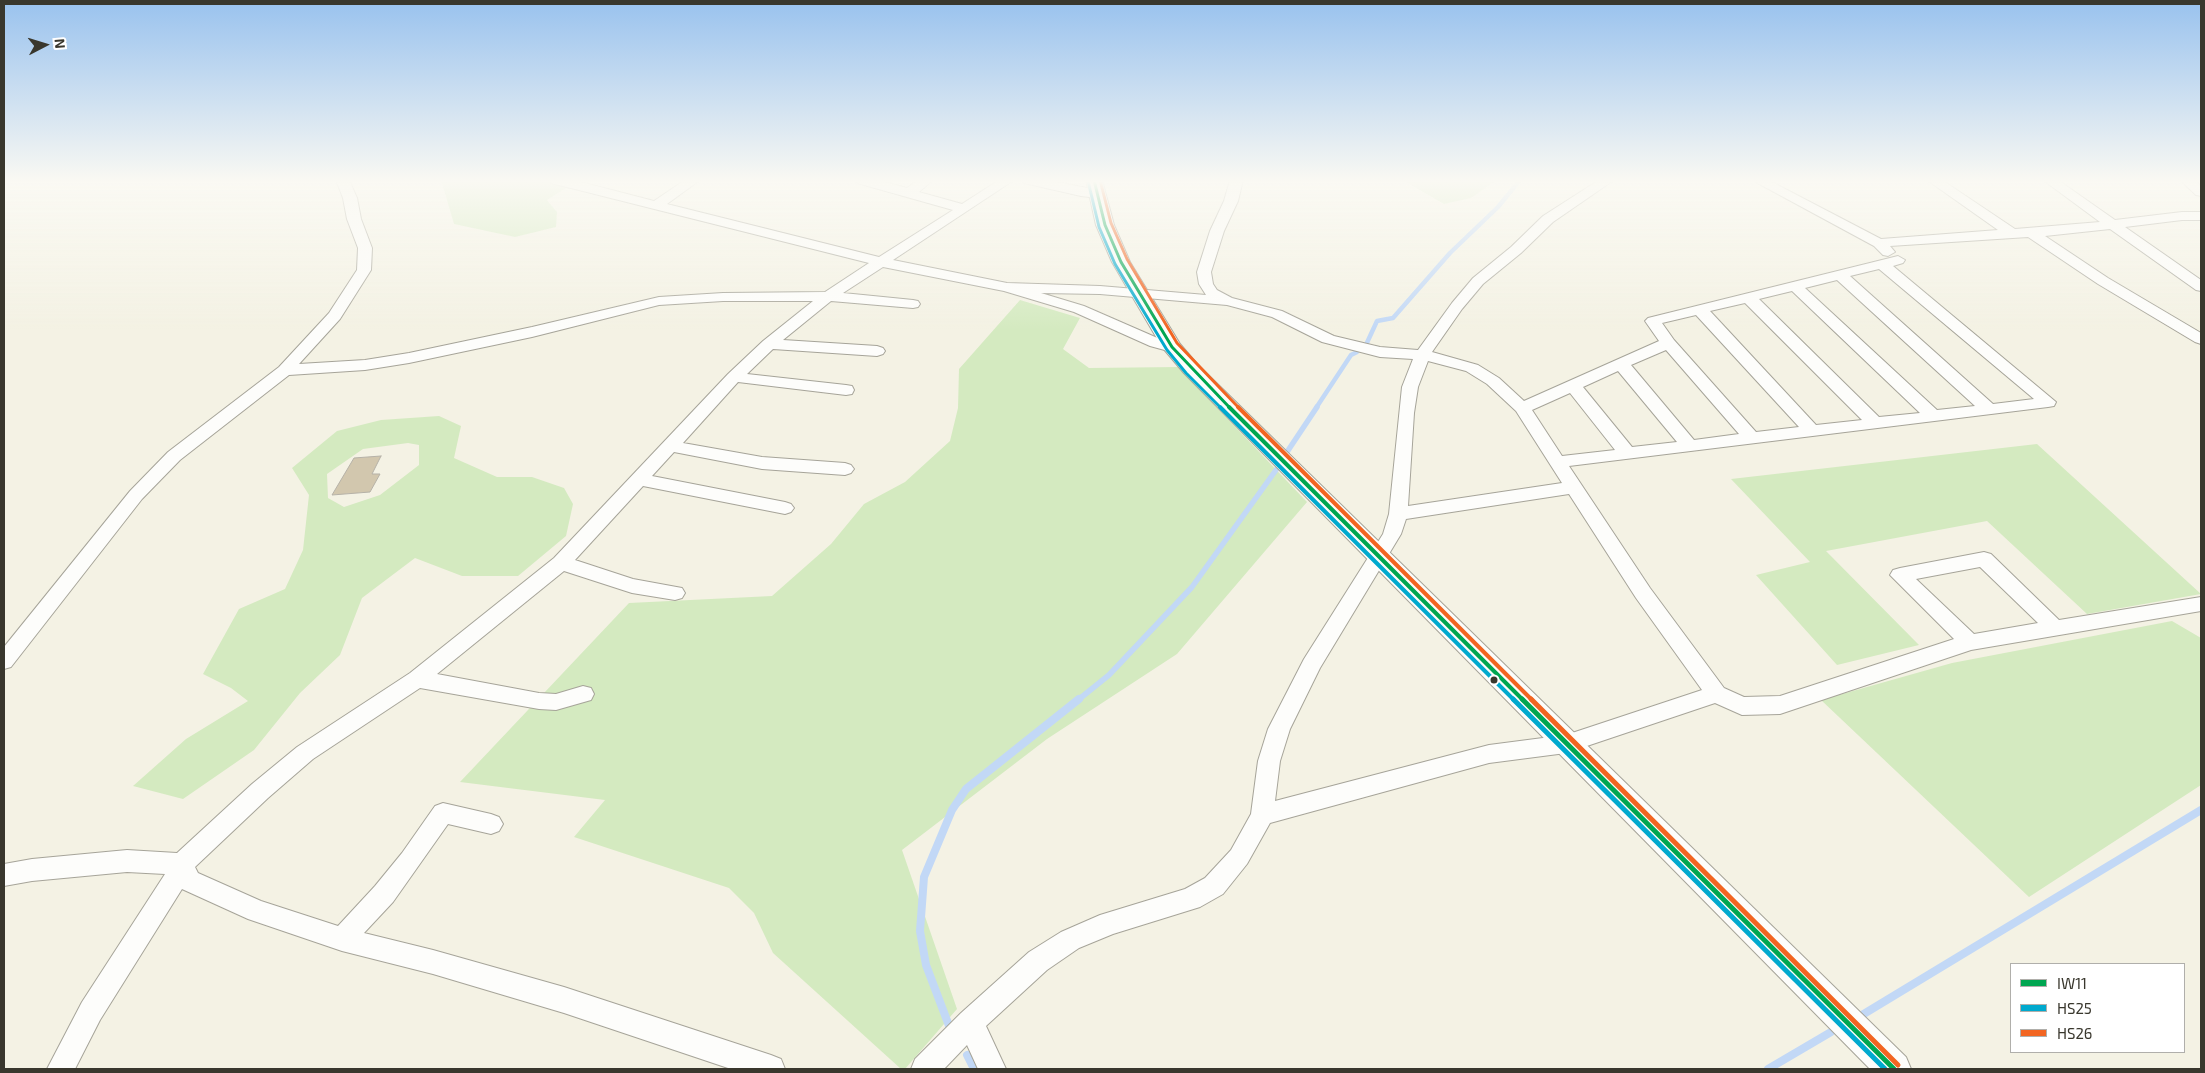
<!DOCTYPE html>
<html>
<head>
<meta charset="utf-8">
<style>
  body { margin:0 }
  #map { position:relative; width:2205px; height:1073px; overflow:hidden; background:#f4f2e4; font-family:"Exo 2",sans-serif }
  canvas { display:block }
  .frame { position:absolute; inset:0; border:5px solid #39372d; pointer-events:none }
  .legend { position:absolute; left:2010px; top:963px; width:175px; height:90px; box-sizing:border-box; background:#fff; border:1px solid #b0afab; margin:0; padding:6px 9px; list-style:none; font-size:15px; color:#39372d }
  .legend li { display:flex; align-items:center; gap:10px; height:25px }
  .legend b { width:25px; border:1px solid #b0afab }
  .north { position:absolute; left:20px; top:20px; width:50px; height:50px; -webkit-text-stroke:4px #fff; paint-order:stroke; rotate:85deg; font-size:14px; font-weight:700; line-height:20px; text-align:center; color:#39372d }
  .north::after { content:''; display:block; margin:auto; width:18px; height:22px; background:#39372d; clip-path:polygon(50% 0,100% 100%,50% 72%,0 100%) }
</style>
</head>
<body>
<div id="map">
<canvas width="2205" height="1073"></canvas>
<div class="frame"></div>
<ul class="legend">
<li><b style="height:6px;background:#00a651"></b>IW11</li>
<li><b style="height:6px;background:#00a9ce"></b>HS25</li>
<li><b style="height:6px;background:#f26522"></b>HS26</li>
</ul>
<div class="north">N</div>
</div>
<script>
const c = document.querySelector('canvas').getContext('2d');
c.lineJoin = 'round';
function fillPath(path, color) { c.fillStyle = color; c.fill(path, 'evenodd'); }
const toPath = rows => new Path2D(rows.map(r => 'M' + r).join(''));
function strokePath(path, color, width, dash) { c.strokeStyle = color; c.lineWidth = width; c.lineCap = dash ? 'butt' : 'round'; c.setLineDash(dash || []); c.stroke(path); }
const green = toPath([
  [441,180,579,180,547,200,557,212,556,227,515,237,454,224],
  [1402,180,1497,180,1471,198,1444,204],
  [1020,300,1080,318,1063,349,1089,368,1178,367,1307,502,1177,654,1047,739,902,850,957,1009,905,1069,901,1069,773,953,754,913,729,888,574,837,605,800,460,782,629,603,772,596,831,544,864,504,905,482,950,441,958,408,959,369],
  [439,416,461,426,454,458,497,477,532,477,564,488,573,504,566,536,518,576,462,576,415,558,362,598,340,655,300,693,254,750,183,799,133,786,186,739,248,701,231,688,203,674,239,609,285,589,303,550,309,495,292,468,337,431,381,420],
  [408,443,419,445,419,465,380,495,344,507,328,498,327,474,363,449],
  [2037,444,2201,594,2087,614,1987,521,1826,551,1919,645,1837,665,1756,575,1810,562,1731,479],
  [2172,621,2201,638,2201,785,2029,897,1821,700,1952,663]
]);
const streamFar2 = toPath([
  [1365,347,1377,321,1393,318,1450,253,1498,207,1520,180],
  [1316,408,1351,355,1357,352]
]);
const streamFar1 = toPath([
  [1287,452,1317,407],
  [1078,700,1109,675,1192,587,1276,470]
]);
const stream = toPath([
  [1862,1015,2201,810],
  [951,1031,926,965,920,931,924,877,952,810,966,789,1079,699],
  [967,1055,974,1069],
  [1768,1069,1831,1032]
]);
const building = toPath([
  [381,456,372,474,380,474,370,492,332,495,354,458,381,456]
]);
const minor = toPath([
  [336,180,349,180,357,198,361,219,372,248,371,270,340,319,299,364,365,360,409,353,532,327,659,297,723,293,825,292,869,263,551,183,550,180,573,180,654,201,685,180,700,180,667,204,879,257,953,210,857,183,856,180,877,180,907,188,918,180,933,180,919,192,962,204,999,180,1014,180,893,260,1007,283,1100,286,1206,295,1199,284,1197,272,1210,231,1224,201,1230,180,1243,180,1238,201,1224,231,1211,272,1213,284,1217,290,1232,298,1282,311,1334,336,1380,347,1418,350,1452,303,1473,278,1511,247,1543,216,1599,180,1614,180,1553,222,1521,253,1483,284,1462,309,1432,352,1478,365,1499,378,1524,401,1659,341,1645,321,1648,318,1898,256,1905,260,1903,263,1893,266,2056,402,2054,406,2048,407,1569,466,1650,588,1724,688,1744,697,1780,696,1954,639,1890,575,1893,570,1900,568,1984,552,1991,554,2059,620,2201,597,2201,611,1971,650,1780,714,1742,715,1715,703,1566,753,1489,763,1270,823,1247,864,1223,894,1200,907,1113,934,1079,948,1047,970,986,1026,1006,1069,978,1069,967,1045,944,1069,911,1069,915,1059,961,1013,1029,952,1061,932,1100,915,1185,889,1205,878,1231,850,1251,814,1258,761,1268,729,1304,659,1383,534,1389,514,1402,387,1413,359,1380,357,1322,342,1272,317,1227,305,1100,294,1041,293,1084,306,1162,340,1178,344,1180,347,1178,350,1172,352,1150,346,1074,312,1004,291,883,267,843,293,913,300,918,301,920,304,918,307,913,308,831,301,783,340,877,346,883,348,885,351,883,354,877,356,773,349,747,374,846,385,852,386,854,390,852,394,846,395,738,382,683,443,762,457,845,463,851,465,854,469,851,473,845,475,762,469,674,452,652,476,785,502,791,504,794,508,791,512,785,514,643,486,575,560,633,579,682,588,685,593,682,598,675,600,632,593,564,571,437,674,539,693,556,694,583,686,591,688,594,694,591,700,556,710,539,709,420,688,313,759,268,798,195,867,198,873,261,901,338,926,375,886,402,853,435,806,443,803,491,814,499,817,503,824,499,831,491,834,448,824,393,902,364,933,433,950,564,987,771,1055,781,1059,785,1069,731,1069,564,1013,433,974,342,951,248,919,182,889,100,1020,75,1069,47,1069,82,1002,165,874,127,872,32,881,4,886,4,864,32,859,127,850,177,853,252,784,297,747,410,673,554,558,728,374,763,341,813,301,723,301,659,305,532,337,409,363,365,370,289,375,180,460,142,499,11,667,4,669,4,647,130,491,168,452,279,367,329,313,357,270,358,248,347,219,343,198,336,180],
  [1879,269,2034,399,1993,404,1850,276,1879,269],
  [1837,280,1975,406,1937,410,1805,288,1837,280],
  [1792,291,1920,413,1879,417,1759,299,1792,291],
  [1745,303,1862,420,1816,425,1710,311,1745,303],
  [1696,315,1799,427,1756,432,1674,340,1662,323,1696,315],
  [1666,350,1739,434,1694,440,1631,365,1666,350],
  [1428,361,1466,371,1487,384,1516,411,1562,483,1408,506,1414,413,1418,387,1428,361],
  [1618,371,1677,442,1632,447,1583,387,1618,371],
  [1570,393,1615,450,1562,456,1532,410,1570,393],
  [1569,494,1636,598,1702,690,1566,735,1489,745,1275,801,1280,761,1290,729,1320,668,1401,534,1406,519,1569,494],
  [1980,567,2038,623,1974,634,1916,579,1980,567],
  [1023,180,1047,180,1097,190,1104,194,1097,198,1081,196,1024,183,1023,180],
  [1752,180,1768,180,1881,239,1998,230,1927,180,1942,180,2015,229,2100,222,2043,180,2058,180,2115,220,2182,212,2201,212,2201,220,2182,220,2125,227,2201,280,2201,291,2196,290,2110,229,2045,236,2108,278,2201,333,2201,344,2195,342,2098,284,2028,237,1890,246,1895,252,1888,256,1883,255,1874,246,1752,180],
  [2180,180,2194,180,2201,186,2201,196,2196,195,2180,180]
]);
const major = toPath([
  [1086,180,1102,180,1114,225,1130,262,1180,344,1198,365,1906,1057,1911,1069,1870,1069,1184,373,1162,347,1112,262,1096,225,1086,180]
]);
const bus1Far2 = toPath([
  [1094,180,1105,225,1121,262,1172,347,1230,408]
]);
const bus1Far1 = toPath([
  [1229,407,1523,700]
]);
const bus1 = toPath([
  [1522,699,1894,1069]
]);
const bus2Far2 = toPath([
  [1088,181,1099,227,1115,264,1167,350,1186,373,1221,408]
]);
const bus2Far1 = toPath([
  [1220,407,1514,700]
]);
const bus2 = toPath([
  [1513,699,1885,1069]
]);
const bus3Far2 = toPath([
  [1100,180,1111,223,1127,259,1177,343,1239,408]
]);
const bus3Far1 = toPath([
  [1238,407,1532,700]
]);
const bus3 = toPath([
  [1531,699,1898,1065]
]);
const markers = [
  [1494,680,4.5,"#39372d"]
];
fillPath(green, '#d4eac0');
strokePath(streamFar2, '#c2d8f6', 4.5);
strokePath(streamFar1, '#c2d8f6', 5.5);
strokePath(stream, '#c2d8f6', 8);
fillPath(building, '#d2c7ae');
strokePath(building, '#b5b1a7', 1);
strokePath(minor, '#a6a499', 2);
strokePath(major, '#a6a499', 2);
fillPath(minor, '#fdfdfb');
fillPath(major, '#fdfdfb');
strokePath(bus1Far2, '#00a651', 3);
strokePath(bus1Far1, '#00a651', 4);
strokePath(bus1, '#00a651', 5);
strokePath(bus2Far2, '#00a9ce', 3);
strokePath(bus2Far1, '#00a9ce', 4);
strokePath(bus2, '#00a9ce', 5);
strokePath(bus3Far2, '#f26522', 3);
strokePath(bus3Far1, '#f26522', 4);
strokePath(bus3, '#f26522', 5);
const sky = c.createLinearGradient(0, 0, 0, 330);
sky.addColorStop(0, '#99c2ee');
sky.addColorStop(0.55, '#faf9f3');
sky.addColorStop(1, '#faf9f300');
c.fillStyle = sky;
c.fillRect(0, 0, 2205, 330);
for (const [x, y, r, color] of markers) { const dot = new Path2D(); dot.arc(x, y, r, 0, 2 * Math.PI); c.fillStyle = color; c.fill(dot); strokePath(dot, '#fff', 2); }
</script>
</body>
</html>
